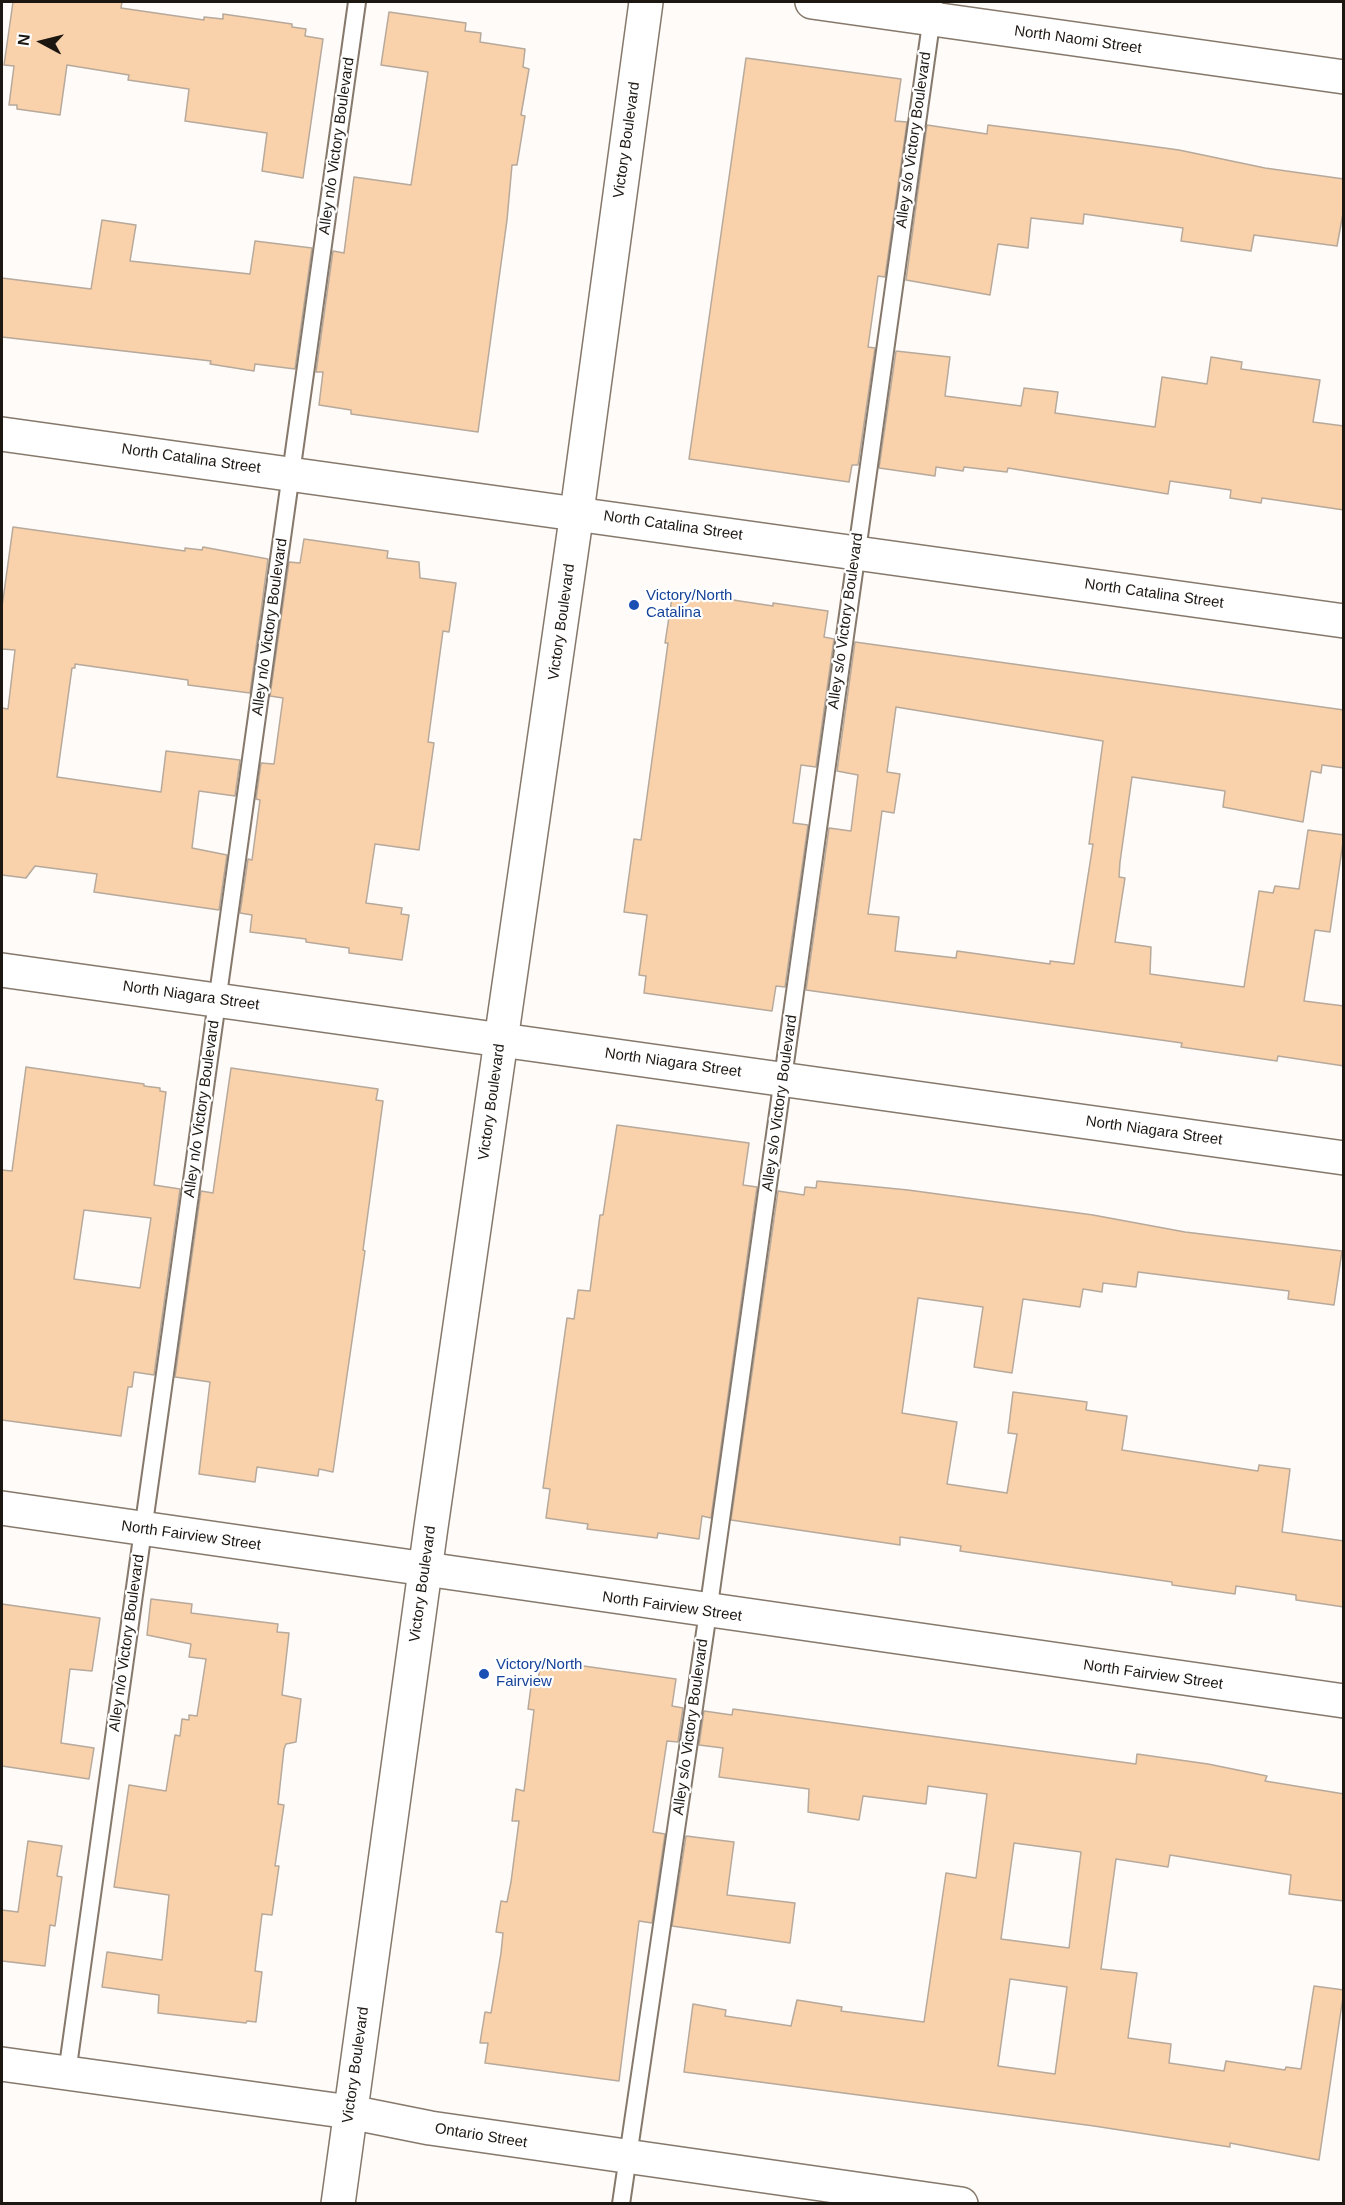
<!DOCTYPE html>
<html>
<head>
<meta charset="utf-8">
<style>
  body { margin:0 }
  #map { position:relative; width:1345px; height:2205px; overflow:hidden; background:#fefbf8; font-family:Arial,sans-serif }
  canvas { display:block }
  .frame { position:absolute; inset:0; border:3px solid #1d1712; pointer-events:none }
  .north { position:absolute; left:12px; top:12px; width:60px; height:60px; -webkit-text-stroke:4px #fff; paint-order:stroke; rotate:277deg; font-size:16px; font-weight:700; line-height:24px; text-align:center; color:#1d1712 }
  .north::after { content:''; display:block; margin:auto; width:21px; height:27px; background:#1d1712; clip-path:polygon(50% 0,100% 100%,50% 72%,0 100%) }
</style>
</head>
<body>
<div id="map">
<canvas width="1345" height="2205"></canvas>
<div class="frame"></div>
<div class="north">N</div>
</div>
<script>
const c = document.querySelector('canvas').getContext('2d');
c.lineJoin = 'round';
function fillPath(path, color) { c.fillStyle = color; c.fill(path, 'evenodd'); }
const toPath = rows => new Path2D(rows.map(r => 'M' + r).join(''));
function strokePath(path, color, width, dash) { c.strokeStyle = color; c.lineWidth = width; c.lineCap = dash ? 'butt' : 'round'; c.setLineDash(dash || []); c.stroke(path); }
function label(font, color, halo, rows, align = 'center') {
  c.font = font + ' Arial,sans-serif'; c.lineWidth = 4.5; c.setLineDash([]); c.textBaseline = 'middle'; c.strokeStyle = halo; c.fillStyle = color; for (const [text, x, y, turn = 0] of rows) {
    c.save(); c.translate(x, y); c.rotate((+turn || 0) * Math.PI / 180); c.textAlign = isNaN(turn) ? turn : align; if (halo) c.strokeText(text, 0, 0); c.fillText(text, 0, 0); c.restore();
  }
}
const building = toPath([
  [13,2,122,2,121,8,204,20,204,17,223,19,223,14,292,24,292,27,306,29,305,36,323,39,303,178,262,171,267,133,185,121,189,89,128,80,129,75,67,65,60,115,17,109,17,105,9,105,14,66,4,65,13,2],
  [389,12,466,23,465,31,481,33,480,42,525,49,523,67,529,69,521,115,525,116,517,165,512,165,507,220,478,432,351,414,351,410,319,405,323,372,316,372,333,251,344,253,354,177,411,185,428,72,381,65,389,12],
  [746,58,901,79,895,121,907,122,885,277,878,276,868,347,875,348,858,465,852,465,849,482,689,459,746,58],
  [927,125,987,134,988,125,1106,140,1179,150,1265,168,1344,179,1344,208,1337,246,1254,235,1251,251,1181,241,1183,228,1084,214,1083,224,1031,218,1028,248,998,244,990,295,906,280,927,125],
  [102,220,136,225,130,261,250,274,255,241,312,248,295,369,255,364,254,371,210,364,211,361,2,337,2,278,91,289,102,220],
  [896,351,950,357,945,396,1021,406,1024,388,1058,392,1055,413,1155,427,1162,377,1207,384,1211,357,1242,362,1241,369,1320,380,1313,422,1344,426,1344,510,1262,498,1261,503,1230,498,1231,490,1170,481,1168,494,1008,468,1007,472,964,467,963,471,936,467,935,476,879,468,896,351],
  [13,527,185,551,185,548,202,550,203,547,268,559,250,693,188,685,188,680,75,664,75,668,72,668,57,777,161,792,166,751,240,760,235,796,199,791,192,848,227,855,219,910,94,892,97,874,35,866,26,878,2,875,2,708,8,709,15,650,2,649,2,607,13,527],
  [304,539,388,551,387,558,419,562,420,578,456,583,449,632,443,631,428,742,434,743,419,850,375,844,366,903,402,908,401,914,409,915,402,960,349,953,349,948,306,942,306,939,250,932,252,915,240,913,248,859,252,860,260,800,256,799,261,763,274,764,283,698,270,696,289,562,300,563,304,539],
  [673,591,773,606,773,603,828,611,824,637,834,639,816,767,801,765,793,823,808,825,785,987,776,986,772,1011,644,993,646,976,639,975,647,915,624,912,634,839,641,840,668,643,665,643,673,591],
  [855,642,1344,710,1344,768,1322,765,1321,773,1311,771,1303,822,1223,807,1225,791,1132,777,1120,862,1119,877,1125,878,1115,942,1151,947,1150,974,1244,987,1259,891,1273,893,1275,886,1299,889,1308,830,1344,835,1330,932,1315,930,1304,1001,1344,1006,1344,1066,1278,1056,1277,1061,1181,1047,1182,1043,806,990,829,828,851,831,858,775,837,771,855,642],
  [896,707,1103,741,1089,844,1093,844,1074,964,1050,961,1050,964,957,951,956,958,895,951,899,917,868,914,882,811,894,813,900,774,887,772,896,707],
  [26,1067,144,1084,144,1086,160,1088,160,1091,166,1092,154,1185,180,1189,154,1375,134,1372,132,1387,128,1387,121,1436,2,1420,2,1170,12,1171,26,1067],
  [84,1210,151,1218,140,1288,74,1279,84,1210],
  [231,1068,378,1089,376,1100,383,1101,363,1250,365,1251,333,1472,319,1469,318,1476,257,1467,255,1482,199,1474,210,1382,175,1377,201,1191,213,1193,231,1068],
  [617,1125,749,1143,743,1185,757,1187,711,1518,702,1516,699,1539,658,1533,657,1538,587,1529,588,1524,546,1518,550,1489,543,1488,567,1318,574,1319,578,1290,590,1291,600,1215,603,1215,617,1125],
  [817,1181,908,1190,1093,1215,1185,1232,1342,1251,1334,1305,1288,1299,1289,1291,1138,1272,1136,1287,1103,1283,1102,1292,1083,1289,1080,1307,1023,1299,1012,1373,974,1367,983,1307,918,1298,902,1413,957,1422,947,1484,1007,1493,1017,1434,1008,1433,1013,1392,1087,1402,1086,1410,1127,1416,1122,1450,1258,1471,1259,1465,1290,1469,1282,1532,1344,1541,1344,1607,1296,1600,1296,1595,1236,1586,1235,1594,1172,1585,1172,1582,960,1551,961,1546,900,1537,900,1545,731,1520,778,1191,804,1195,805,1187,816,1188,817,1181],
  [151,1599,192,1604,191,1613,278,1624,277,1632,289,1633,282,1695,301,1699,296,1742,286,1744,284,1749,278,1804,284,1805,275,1866,279,1866,272,1915,262,1914,255,1971,262,1972,256,2022,247,2021,246,2023,158,2013,159,1995,102,1987,107,1952,162,1960,169,1895,114,1887,129,1785,166,1791,175,1735,180,1736,182,1719,189,1720,189,1715,197,1716,206,1659,189,1657,191,1644,147,1635,151,1599],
  [2,1604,100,1618,92,1671,70,1669,61,1743,94,1748,89,1779,2,1766,2,1604],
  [541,1660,676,1679,672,1706,683,1708,678,1742,667,1741,653,1832,665,1834,652,1923,639,1921,619,2081,485,2063,488,2043,480,2043,485,2012,491,2013,501,1953,503,1933,496,1932,501,1901,507,1902,511,1882,519,1821,512,1821,516,1789,524,1791,534,1710,528,1709,532,1679,538,1680,541,1660],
  [733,1709,1136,1764,1137,1754,1208,1764,1267,1776,1265,1781,1344,1794,1344,1901,1289,1894,1291,1875,1170,1855,1168,1867,1116,1859,1101,1969,1137,1973,1128,2038,1171,2044,1169,2063,1224,2071,1226,2061,1285,2070,1286,2067,1301,2069,1314,1986,1344,1990,1319,2160,1230,2143,1230,2147,1094,2126,684,2072,693,2004,726,2010,725,2016,791,2026,797,2000,842,2007,841,2011,924,2022,946,1873,976,1878,987,1794,928,1786,926,1804,863,1796,859,1820,808,1812,809,1789,719,1777,723,1748,699,1745,704,1711,732,1715,733,1709],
  [1014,1843,1081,1852,1069,1948,1001,1939,1014,1843],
  [1010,1979,1067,1987,1055,2074,998,2066,1010,1979],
  [686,1836,734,1842,727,1895,795,1903,790,1943,672,1926,686,1836],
  [28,1841,62,1846,57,1876,62,1877,55,1926,50,1925,45,1966,2,1961,2,1910,18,1912,28,1841]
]);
const lane = toPath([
  [67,2073,357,2],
  [621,2204,708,1612,934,2]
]);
const street = toPath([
  [812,2,1344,77],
  [2,434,1344,621],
  [2,970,1344,1158],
  [2,1508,1344,1701],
  [2,2064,350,2112,430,2128,961,2204]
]);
const secondary = toPath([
  [338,2204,431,1527,577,512,646,2]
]);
const markers = [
  [634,605,6,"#1a4fb4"],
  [484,1674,6,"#1a4fb4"]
];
const streetNames = [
  ["North Naomi Street",1078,40,8],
  ["Victory Boulevard",627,140,-82],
  ["Alley s/o Victory Boulevard",914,140,-82],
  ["Alley n/o Victory Boulevard",337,146,-82],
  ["North Catalina Street",191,459,8],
  ["North Catalina Street",673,526,8],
  ["North Catalina Street",1154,594,8],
  ["Alley s/o Victory Boulevard",846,621,-82],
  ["Victory Boulevard",562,622,-82],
  ["Alley n/o Victory Boulevard",270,627,-82],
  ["North Niagara Street",191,996,8],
  ["North Niagara Street",673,1063,8],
  ["Victory Boulevard",492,1102,-82],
  ["Alley s/o Victory Boulevard",780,1103,-82],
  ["Alley n/o Victory Boulevard",202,1109,-82],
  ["North Niagara Street",1154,1131,8],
  ["North Fairview Street",191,1536,8],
  ["Victory Boulevard",423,1584,-82],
  ["North Fairview Street",672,1607,8],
  ["Alley n/o Victory Boulevard",127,1643,-82],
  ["North Fairview Street",1153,1675,8],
  ["Alley s/o Victory Boulevard",691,1727,-82],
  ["Victory Boulevard",356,2065,-82],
  ["Ontario Street",481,2136,9]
];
const transitNames = [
  ["Victory/North",646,596],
  ["Catalina",646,613],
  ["Victory/North",496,1665],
  ["Fairview",496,1682]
];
fillPath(building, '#f9d1aa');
strokePath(building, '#b7a99b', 1.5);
strokePath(lane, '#86796c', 20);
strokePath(street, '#86796c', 36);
strokePath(secondary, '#86796c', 36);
strokePath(lane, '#fff', 16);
strokePath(street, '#fff', 33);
strokePath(secondary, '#fff', 33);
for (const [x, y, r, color] of markers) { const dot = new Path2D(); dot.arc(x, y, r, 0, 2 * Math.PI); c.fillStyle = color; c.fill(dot); strokePath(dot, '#fff', 2); }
label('15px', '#1d1712', '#fff', streetNames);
label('15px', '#164399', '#fff', transitNames, 'left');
</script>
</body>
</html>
